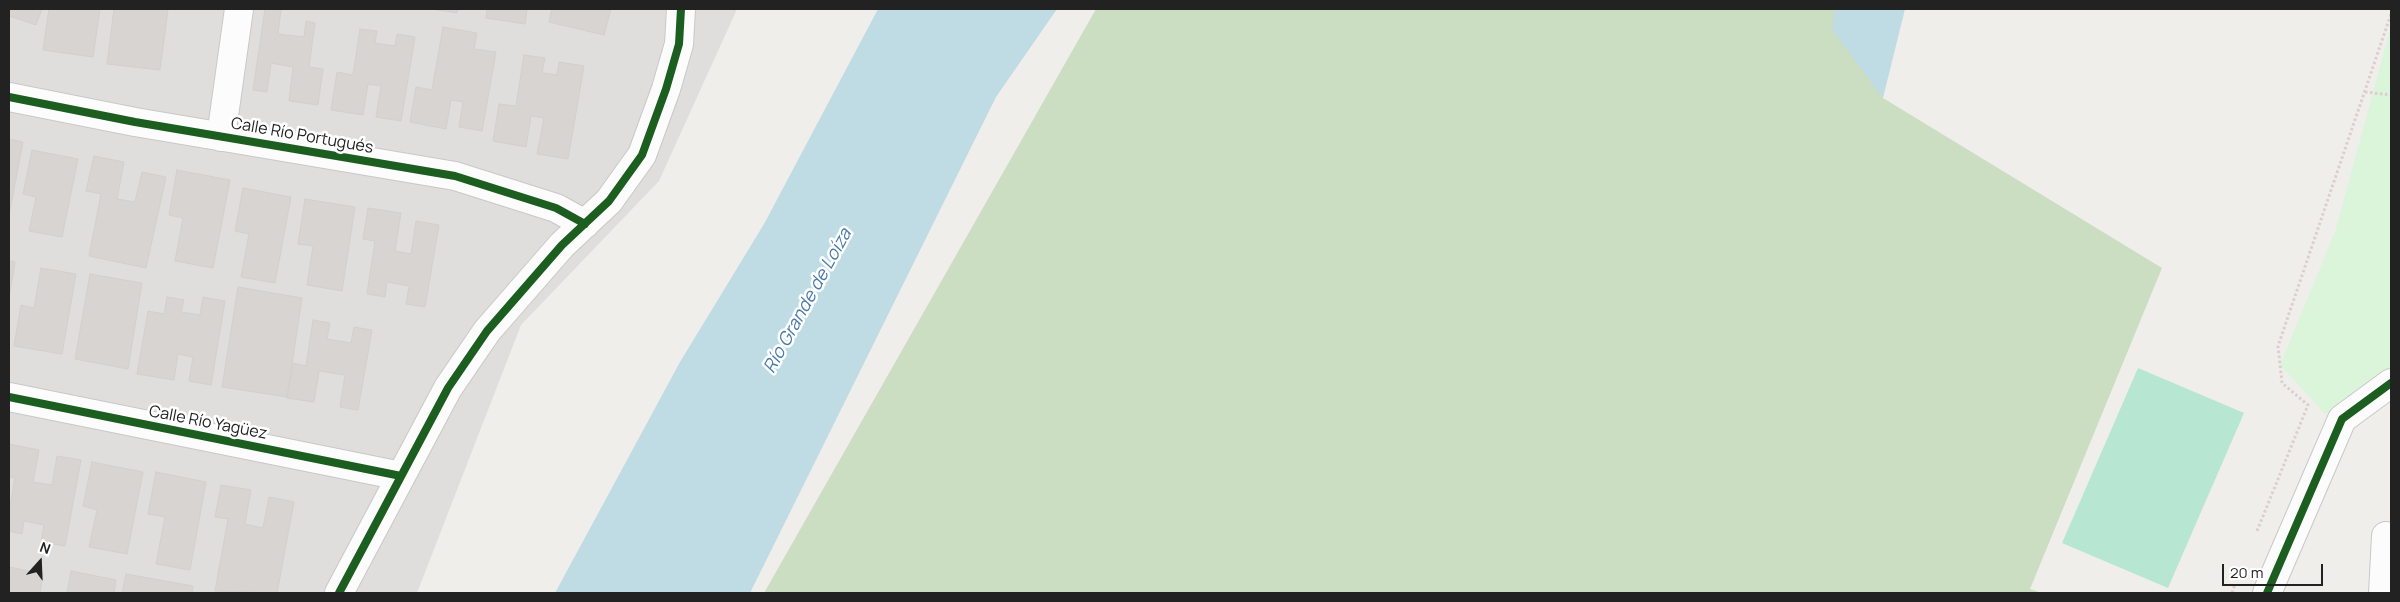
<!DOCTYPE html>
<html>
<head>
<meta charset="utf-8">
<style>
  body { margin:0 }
  #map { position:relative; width:2400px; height:602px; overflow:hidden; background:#f0eeeb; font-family:Manrope,sans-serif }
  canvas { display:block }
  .frame { position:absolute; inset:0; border:10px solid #222; pointer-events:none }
  .north { position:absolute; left:15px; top:537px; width:50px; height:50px; -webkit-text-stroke:4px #fff; paint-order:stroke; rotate:20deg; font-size:14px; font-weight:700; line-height:20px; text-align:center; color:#222 }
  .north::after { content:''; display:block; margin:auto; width:18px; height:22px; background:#222; clip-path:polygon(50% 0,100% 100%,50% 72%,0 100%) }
  .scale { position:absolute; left:2222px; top:564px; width:101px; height:22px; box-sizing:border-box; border:2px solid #222; border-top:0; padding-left:6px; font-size:15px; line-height:18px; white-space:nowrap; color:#222; -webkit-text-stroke:4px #fff; paint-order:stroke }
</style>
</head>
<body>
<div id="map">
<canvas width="2400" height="602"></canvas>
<div class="frame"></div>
<div class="north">N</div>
<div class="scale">20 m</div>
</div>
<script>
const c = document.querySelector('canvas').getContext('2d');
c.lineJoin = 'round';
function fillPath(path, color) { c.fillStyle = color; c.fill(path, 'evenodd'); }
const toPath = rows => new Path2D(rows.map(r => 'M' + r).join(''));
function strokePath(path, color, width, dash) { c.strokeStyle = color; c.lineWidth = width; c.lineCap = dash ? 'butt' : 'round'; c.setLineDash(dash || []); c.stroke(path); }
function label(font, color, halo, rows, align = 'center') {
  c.font = font + ' Manrope,sans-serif'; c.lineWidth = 5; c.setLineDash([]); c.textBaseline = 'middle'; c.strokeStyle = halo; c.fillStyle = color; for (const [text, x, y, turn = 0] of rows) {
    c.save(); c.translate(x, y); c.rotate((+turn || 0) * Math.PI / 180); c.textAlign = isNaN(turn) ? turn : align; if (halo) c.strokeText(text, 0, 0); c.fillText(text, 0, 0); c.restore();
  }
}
const residential = toPath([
  [9,9,737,9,659,181,521,325,417,593,9,593]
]);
const forest = toPath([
  [1096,9,1842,9,1883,98,2162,268,2030,589,2042,593,764,593]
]);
const park = toPath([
  [2391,26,2391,387,2325,414,2280,365,2335,232]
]);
const pitch = toPath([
  [2138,368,2244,413,2168,588,2062,543]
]);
const water = toPath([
  [878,9,1057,9,996,97,750,593,555,593,680,362,764,224],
  [1835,9,1905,9,1883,98,1832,30]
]);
const building = toPath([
  [9,9,42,9,36,25,9,16,9,9],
  [49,9,100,9,93,57,43,50,49,9],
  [114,9,168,9,160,70,107,64,114,9],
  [265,9,281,10,278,34,304,37,306,21,315,23,309,67,323,69,318,105,289,101,293,67,271,63,267,92,253,90,265,9],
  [432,9,458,9,457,13,432,9],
  [487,9,527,9,525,24,486,18,487,9],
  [552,9,611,9,604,35,549,22,552,9],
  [443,27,477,33,474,49,496,52,482,131,459,127,463,102,451,100,446,129,410,122,416,87,432,90,443,27],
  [360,29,377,31,375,43,395,46,397,34,415,37,401,121,376,117,381,86,368,84,363,115,331,110,337,72,353,75,360,29],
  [524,55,545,58,542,73,557,75,559,62,584,66,568,159,537,154,544,118,531,116,526,147,493,141,499,104,516,106,524,55],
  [9,139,23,142,9,215,9,139],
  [32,150,78,159,62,237,29,231,36,197,23,194,32,150],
  [94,156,124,162,117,199,135,202,142,172,166,177,146,268,89,256,101,194,86,191,94,156],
  [177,170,230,180,213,268,175,261,183,218,169,215,177,170],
  [243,188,291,197,275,283,241,277,249,234,235,231,243,188],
  [305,199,355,207,342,291,307,285,313,246,298,244,305,199],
  [368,208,401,213,395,251,411,254,416,221,439,225,425,307,406,304,409,286,387,282,385,297,367,294,375,241,363,239,368,208],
  [9,261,15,262,9,298,9,261],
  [41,268,76,274,62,354,14,346,21,305,34,308,41,268],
  [90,274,142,283,128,369,75,359,90,274],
  [238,287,302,298,287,397,222,387,238,287],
  [167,297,184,300,181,312,200,315,203,297,225,301,211,385,189,381,193,357,178,354,174,380,137,374,148,311,164,314,167,297],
  [313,320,330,323,327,339,351,343,354,327,372,330,358,410,340,407,345,375,319,371,314,402,287,398,293,363,306,366,313,320],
  [9,444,39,450,33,482,52,485,57,456,81,460,65,546,41,542,44,525,24,521,22,534,9,531,9,512,15,478,9,477,9,444],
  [92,462,143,472,127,554,89,547,97,510,83,506,92,462],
  [156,472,206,482,190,570,156,564,165,517,148,514,156,472],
  [221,485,251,490,245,524,263,528,269,497,294,502,277,593,215,591,228,519,215,517,221,485],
  [9,567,43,574,40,593,9,593,9,567],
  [71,571,116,580,114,593,67,593,71,571],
  [126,574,193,586,192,593,122,593,126,574]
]);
const path = toPath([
  [2365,92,2391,95],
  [2257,531,2308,405,2282,383,2278,346,2391,14],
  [2232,593,2235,584]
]);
const minor = toPath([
  [9,97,135,122,455,176,556,208,585,224],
  [221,137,239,9],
  [9,397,401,476],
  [339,593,448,388,487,331,562,245,609,201,642,155,666,89,679,44,681,9],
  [2267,593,2342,419,2391,383],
  [2383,593,2386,536]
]);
const cycleway = toPath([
  [9,97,135,122,455,176,556,208,585,224],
  [9,397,401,476],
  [339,593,448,388,487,331,562,245,609,201,642,155,666,89,679,44,681,9],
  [2267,593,2342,419,2391,383]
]);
const streetNames = [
  ["Calle Río Portugués",302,136,10],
  ["Calle Río Yagüez",208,423,11]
];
const waterNames = [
  ["Río Grande de Loíza",808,301,-61]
];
fillPath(residential, '#dfdedc');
fillPath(forest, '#cbdec1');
fillPath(park, '#daf5da');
fillPath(pitch, '#b7e6d2');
fillPath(water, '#bfdbe3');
fillPath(building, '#d7d4d2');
strokePath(building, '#d3d0cc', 1);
strokePath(minor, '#c9c8c7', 30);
strokePath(path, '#dccecd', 3, [2.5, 2.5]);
strokePath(minor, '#fdfcfc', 28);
strokePath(cycleway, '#1b5e20', 8);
label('16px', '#222', '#fff', streetNames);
label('italic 18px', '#4a7aab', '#fff', waterNames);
</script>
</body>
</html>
